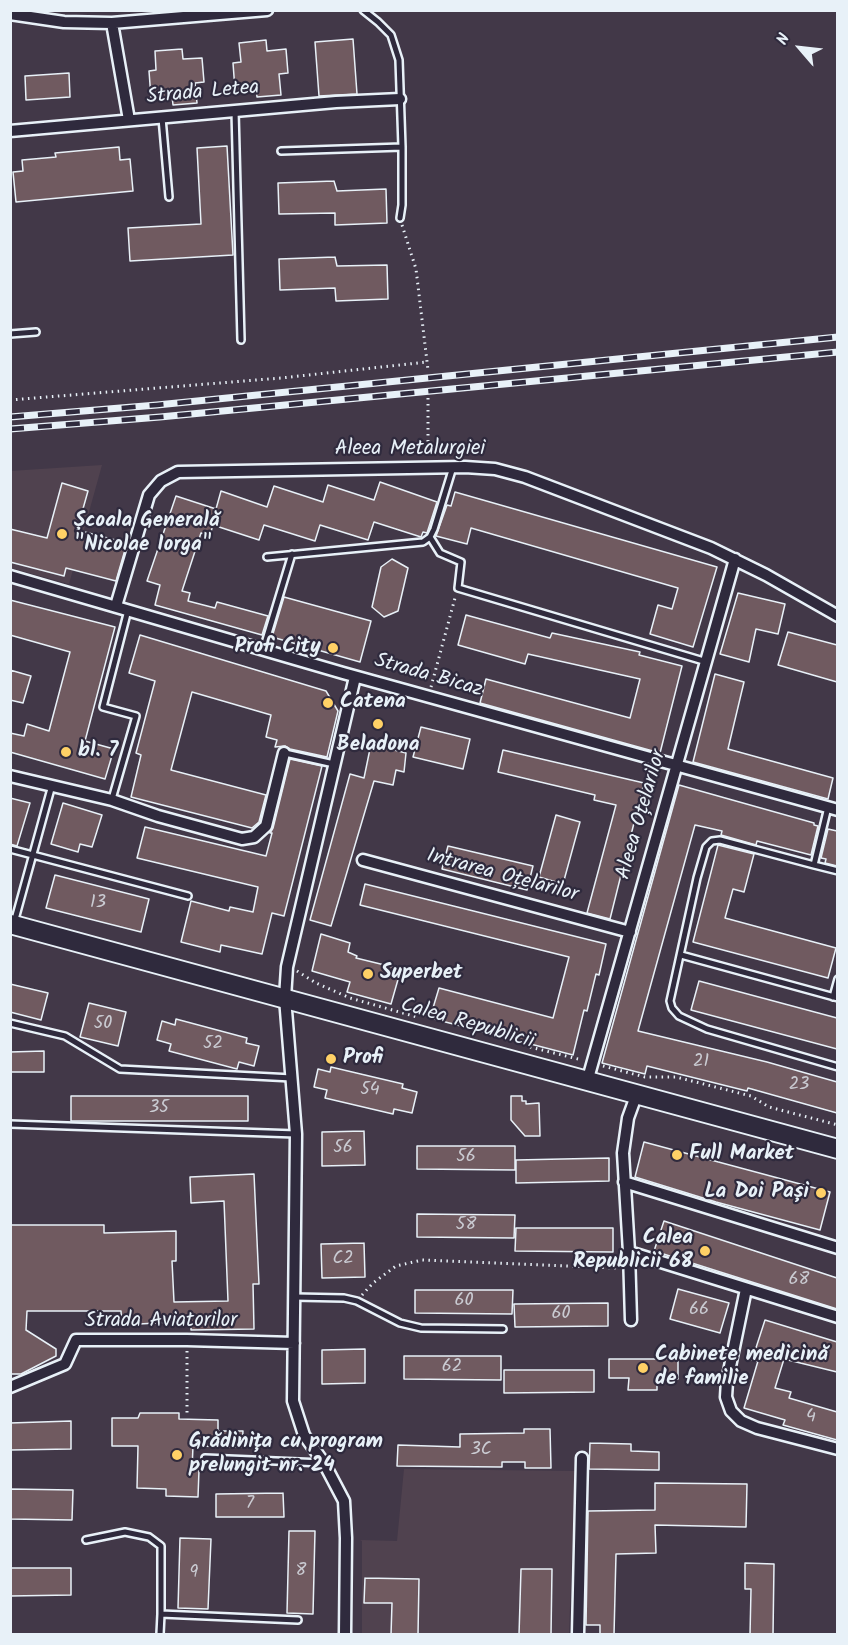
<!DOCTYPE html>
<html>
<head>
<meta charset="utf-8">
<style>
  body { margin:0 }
  #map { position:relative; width:848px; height:1645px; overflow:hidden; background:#423848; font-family:Kalam,sans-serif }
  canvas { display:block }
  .frame { position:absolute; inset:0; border:12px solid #e8f1f8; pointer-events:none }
  .north { position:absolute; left:770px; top:18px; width:60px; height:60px; -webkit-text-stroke:4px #2f2a3d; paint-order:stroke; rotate:298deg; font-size:16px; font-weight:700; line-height:24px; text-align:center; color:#e8f1f8 }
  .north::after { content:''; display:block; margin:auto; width:21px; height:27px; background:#e8f1f8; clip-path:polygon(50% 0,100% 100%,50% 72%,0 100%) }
</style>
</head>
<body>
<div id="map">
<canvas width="848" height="1645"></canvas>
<div class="frame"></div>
<div class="north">N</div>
</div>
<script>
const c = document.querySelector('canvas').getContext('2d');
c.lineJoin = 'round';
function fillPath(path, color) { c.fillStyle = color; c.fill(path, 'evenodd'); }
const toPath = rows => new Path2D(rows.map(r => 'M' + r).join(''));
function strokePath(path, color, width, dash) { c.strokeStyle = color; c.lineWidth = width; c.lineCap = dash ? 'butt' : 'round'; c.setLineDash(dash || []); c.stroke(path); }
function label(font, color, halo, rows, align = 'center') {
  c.font = font + ' Kalam,sans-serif'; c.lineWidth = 4.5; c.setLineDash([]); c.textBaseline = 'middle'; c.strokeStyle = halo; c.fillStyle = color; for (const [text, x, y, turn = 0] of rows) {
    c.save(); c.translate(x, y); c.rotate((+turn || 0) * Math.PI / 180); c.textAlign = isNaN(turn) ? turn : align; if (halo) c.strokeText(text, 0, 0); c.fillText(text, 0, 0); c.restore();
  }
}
const built = toPath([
  [102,465,69,584,11,568,10,471],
  [404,1469,575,1471,569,1634,362,1634,362,1541,360,1540,397,1541]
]);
const building = toPath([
  [353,39,357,94,319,96,315,42,353,39],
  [266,40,267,51,286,49,288,73,279,74,281,95,257,97,256,88,235,90,233,63,241,62,239,43,266,40],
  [182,49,183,59,202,58,204,82,195,83,197,103,173,105,172,96,151,98,149,71,156,70,155,51,182,49],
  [69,73,70,97,26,100,25,76,69,73],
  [227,146,233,255,130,261,128,228,201,224,197,148,227,146],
  [119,147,120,160,130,159,133,191,16,202,13,172,23,171,22,160,56,157,55,153,119,147],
  [334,181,337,191,386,189,387,223,335,225,335,213,279,214,278,183,334,181],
  [335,257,337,266,387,265,388,299,336,301,335,288,280,290,279,259,335,257],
  [380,482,437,502,427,533,423,532,421,537,374,522,368,540,320,525,315,541,264,525,259,540,213,525,210,535,201,533,182,591,190,593,188,601,215,608,217,602,268,616,262,635,155,605,160,585,147,581,176,496,216,509,221,491,267,507,274,486,323,502,328,485,374,500,380,482],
  [62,483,88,491,77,530,127,543,116,581,66,568,64,576,10,562,10,529,47,538,62,483],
  [455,492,717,567,693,647,650,634,658,605,672,609,678,588,471,528,467,544,436,536,447,505,451,506,455,492],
  [392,559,408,568,398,611,384,617,372,607,381,567,392,559],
  [738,593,785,604,778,634,756,629,749,662,720,654,738,593],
  [284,597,371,621,360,662,272,637,284,597],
  [10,600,115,627,85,741,114,749,105,779,10,752,10,733,24,736,27,724,49,731,70,652,10,635,10,600],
  [466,615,550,638,552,633,640,652,639,655,682,666,660,753,480,703,486,679,630,718,640,679,528,654,525,664,458,645,466,615],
  [788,632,837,645,837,682,778,665,788,632],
  [140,635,326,691,338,711,327,757,290,749,285,746,275,747,277,740,266,737,271,715,192,692,171,770,266,795,259,822,252,828,131,797,141,755,136,753,155,681,129,673,140,635],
  [10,670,31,676,23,703,10,700,10,670],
  [715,674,744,682,728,749,833,778,828,799,693,762,715,674],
  [421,727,470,739,463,769,413,757,421,727],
  [371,744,406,753,404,772,396,770,393,785,374,781,331,926,310,920,350,774,364,778,371,744],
  [503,750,644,783,610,919,587,913,616,805,594,800,595,795,498,772,503,750],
  [290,759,322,766,284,916,272,913,262,954,221,945,220,952,181,942,191,901,229,911,230,907,253,912,258,887,137,858,145,827,266,856,272,833,270,833,273,828,290,759],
  [679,785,814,823,814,825,818,826,811,855,757,841,756,845,721,835,722,831,695,825,638,1031,767,1062,837,1082,837,1113,748,1088,747,1091,647,1066,645,1074,602,1063,679,785],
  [10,798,30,803,17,846,10,844,10,798],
  [63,803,102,815,92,847,80,844,78,852,51,844,63,803],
  [556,815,580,822,563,884,539,877,556,815],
  [828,829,837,831,837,866,825,863,826,859,821,858,828,829],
  [718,845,754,854,744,892,733,889,725,918,836,948,828,978,693,942,718,845],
  [448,846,533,866,527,890,442,869,448,846],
  [55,875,149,899,141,932,46,908,55,875],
  [365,884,606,944,599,975,596,974,587,1011,584,1010,573,1055,430,1018,439,988,553,1018,569,957,360,905,365,884],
  [321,934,350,943,348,952,357,956,356,958,401,969,391,1004,347,992,350,982,312,971,321,934],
  [699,981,837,1018,837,1049,691,1010,699,981],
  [10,984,48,993,41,1020,10,1012,10,984],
  [89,1003,126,1012,118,1046,80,1037,89,1003],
  [176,1019,247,1038,246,1043,259,1046,254,1066,239,1062,237,1069,169,1051,171,1044,157,1040,162,1021,175,1025,176,1019],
  [44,1051,44,1072,10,1072,10,1052,44,1051],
  [331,1067,403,1084,402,1088,417,1092,412,1113,394,1109,393,1114,325,1098,327,1090,314,1087,318,1069,330,1072,331,1067],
  [71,1096,248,1096,248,1121,71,1121,71,1096],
  [511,1096,522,1096,522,1101,526,1101,526,1104,539,1103,540,1136,525,1136,511,1120,511,1096],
  [364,1131,365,1165,322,1166,322,1132,364,1131],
  [644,1142,830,1192,820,1230,716,1202,635,1177,644,1142],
  [417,1146,515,1146,515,1170,417,1169,417,1146],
  [609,1158,609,1181,516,1183,516,1160,609,1158],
  [254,1174,259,1284,253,1284,254,1329,191,1330,191,1321,122,1325,121,1311,27,1311,26,1330,56,1349,56,1356,21,1374,10,1374,10,1225,104,1225,104,1233,176,1231,176,1261,172,1261,174,1302,228,1301,224,1201,191,1203,190,1177,254,1174],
  [417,1214,515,1215,514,1238,417,1237,417,1214],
  [664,1221,837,1278,837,1309,654,1251,664,1221],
  [516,1228,613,1228,613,1252,515,1251,516,1228],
  [364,1243,365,1277,322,1278,321,1244,364,1243],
  [678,1289,729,1303,720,1333,670,1319,678,1289],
  [415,1290,513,1290,512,1314,415,1313,415,1290],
  [608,1303,608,1326,515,1327,514,1304,608,1303],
  [765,1320,837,1342,837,1372,784,1359,775,1388,791,1392,789,1398,837,1412,837,1440,783,1425,785,1420,744,1408,758,1361,752,1360,765,1320],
  [365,1349,365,1383,322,1384,322,1350,365,1349],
  [404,1356,501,1356,501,1380,404,1379,404,1356],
  [609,1359,678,1359,678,1379,657,1378,657,1390,628,1390,629,1378,609,1378,609,1359],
  [504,1370,594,1370,594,1392,504,1393,504,1370],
  [140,1413,179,1413,179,1419,218,1420,218,1431,243,1431,242,1447,193,1446,192,1470,199,1470,198,1497,166,1496,166,1489,137,1488,138,1446,112,1446,112,1418,138,1418,140,1413],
  [71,1421,71,1449,10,1450,10,1423,71,1421],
  [524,1429,550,1429,551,1468,525,1468,525,1462,502,1462,502,1467,397,1466,398,1445,460,1447,460,1434,524,1433,524,1429],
  [590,1443,631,1444,631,1451,659,1452,659,1470,589,1469,590,1443],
  [655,1483,747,1484,746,1527,655,1525,656,1553,616,1554,614,1635,600,1635,600,1625,586,1625,588,1511,655,1510,655,1483],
  [10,1489,73,1490,72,1520,10,1519,10,1489],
  [283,1493,284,1517,216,1517,216,1494,283,1493],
  [289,1531,315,1531,313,1614,287,1613,289,1531],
  [180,1538,211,1539,208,1609,178,1608,180,1538],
  [745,1563,774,1564,773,1635,750,1635,751,1589,745,1589,745,1563],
  [10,1568,71,1568,71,1595,10,1596,10,1568],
  [521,1569,552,1569,551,1635,519,1635,521,1569],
  [365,1578,419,1579,418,1635,391,1635,392,1603,364,1603,365,1578]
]);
const path = toPath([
  [402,225,416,269,428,370],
  [428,398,428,457],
  [10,400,281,378,427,362],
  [431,687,455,598],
  [297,971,316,983,350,998,417,1017],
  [530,1047,582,1060],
  [603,1066,645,1077,676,1077,751,1096,769,1107,838,1125],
  [362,1295,373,1283,396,1266,422,1260,617,1268],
  [187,1351,187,1413]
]);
const lane = toPath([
  [363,10,378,22,391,35,399,60,402,147,402,205,400,218],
  [235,111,241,340],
  [162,118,169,197],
  [281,151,402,147],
  [10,334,36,332],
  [430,537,440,553,461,562,458,588,707,662],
  [267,557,423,542,430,537,434,529,453,467],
  [263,650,292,554],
  [285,753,334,764],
  [112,799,136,716,103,707,128,610],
  [828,807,814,865,720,840,712,841,706,847,697,878,670,1001,672,1008,679,1016,707,1029,838,1067],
  [10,849,188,896],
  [814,865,838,871],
  [14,923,52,785],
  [681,955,838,998],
  [833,997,838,979],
  [10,1023,65,1036,120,1069,292,1078],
  [10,1124,296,1134],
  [294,1297,344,1298,357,1301,400,1323,421,1328,503,1329],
  [205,1458,323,1463],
  [86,1540,125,1532,149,1537,161,1546,161,1614],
  [160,1634,161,1614,298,1620]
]);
const street = toPath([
  [10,14,64,22,112,23,267,10],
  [112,23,129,120],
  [10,131,336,102,400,99],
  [10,576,343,673,838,810],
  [116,606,149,495,161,481,178,472,465,467,495,469,525,477,711,548,766,575,838,616],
  [10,776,112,800,158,816,242,839,254,837,266,826,284,753],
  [363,860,630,932],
  [587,1082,735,559],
  [624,1182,838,1248],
  [629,1252,838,1317],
  [746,1289,727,1381,726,1397,731,1411,741,1421,757,1428,838,1449],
  [631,1320,629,1252,623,1153,628,1118,636,1096],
  [10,1387,65,1364,76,1340,187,1340,294,1343],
  [345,1634,346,1538,344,1501,324,1463,304,1435,293,1401,296,1134,285,998,287,967,355,677],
  [578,1634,582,1458]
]);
const primary = toPath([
  [10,924,838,1149]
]);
const rail = toPath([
  [10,417,157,405,838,337],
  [10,429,160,417,838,352]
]);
const markers = [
  [62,534,6,"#ffd166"],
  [333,648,6,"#ffd166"],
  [328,703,6,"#ffd166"],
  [378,724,6,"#ffd166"],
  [66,752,6,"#ffd166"],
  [368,974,6,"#ffd166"],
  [331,1059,6,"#ffd166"],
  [677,1155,6,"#ffd166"],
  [821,1193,6,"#ffd166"],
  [705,1251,6,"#ffd166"],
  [643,1368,6,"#ffd166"],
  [177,1455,6,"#ffd166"]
];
const numberNames = [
  ["13",98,904],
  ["50",103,1025],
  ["52",213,1045],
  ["21",701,1063],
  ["23",799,1086],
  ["54",370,1091],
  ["35",159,1109],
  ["56",343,1149],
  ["56",466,1158],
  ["58",466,1226],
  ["C2",343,1260],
  ["68",799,1281],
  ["60",464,1302],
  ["66",699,1311],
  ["60",561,1315],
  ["62",452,1368],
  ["4",811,1418],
  ["3C",481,1451],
  ["7",250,1505],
  ["8",301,1572],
  ["9",194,1574]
];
const streetNames = [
  ["Strada Letea",203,94,-5],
  ["Aleea Metalurgiei",410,450],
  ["Strada Bicaz",428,677,16],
  ["Aleea Oțelarilor",643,815,-74],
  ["Intrarea Oțelarilor",502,877,15],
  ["Calea Republicii",467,1025,16],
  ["Strada Aviatorilor",161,1322]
];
const poiNames = [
  ["Școala Generală",74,522],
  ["\"Nicolae Iorga\"",74,546],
  ["Profi City",321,648,"right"],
  ["Catena",340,703],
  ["Beladona",378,746,"center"],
  ["bl. 7",78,752],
  ["Superbet",380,974],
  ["Profi",343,1059],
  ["Full Market",689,1155],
  ["La Doi Pași",809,1193,"right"],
  ["Calea",693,1239,"right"],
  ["Republicii 68",693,1263,"right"],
  ["Cabinete medicină",655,1356],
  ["de familie",655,1380],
  ["Grădinița cu program",189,1443],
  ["prelungit nr. 24",189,1467]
];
fillPath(built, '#50424f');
fillPath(building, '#705a60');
strokePath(building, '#e8f1f8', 1.5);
strokePath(lane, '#e8f1f8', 10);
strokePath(street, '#e8f1f8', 15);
strokePath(primary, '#e8f1f8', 22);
strokePath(path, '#e8f1f8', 3, [1.5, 4.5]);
strokePath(lane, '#2f2a3d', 5);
strokePath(street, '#2f2a3d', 10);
strokePath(primary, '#2f2a3d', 18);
strokePath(rail, '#e8f1f8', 7);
strokePath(rail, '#2f2a3d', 4.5, [14]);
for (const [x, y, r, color] of markers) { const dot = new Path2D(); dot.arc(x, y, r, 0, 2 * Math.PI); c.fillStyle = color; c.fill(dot); strokePath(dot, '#2f2a3d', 2); }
label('18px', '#cacbd2', null, numberNames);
label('21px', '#e8f1f8', '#2f2a3d', streetNames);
label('bold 21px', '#e8f1f8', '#2f2a3d', poiNames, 'left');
</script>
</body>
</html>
